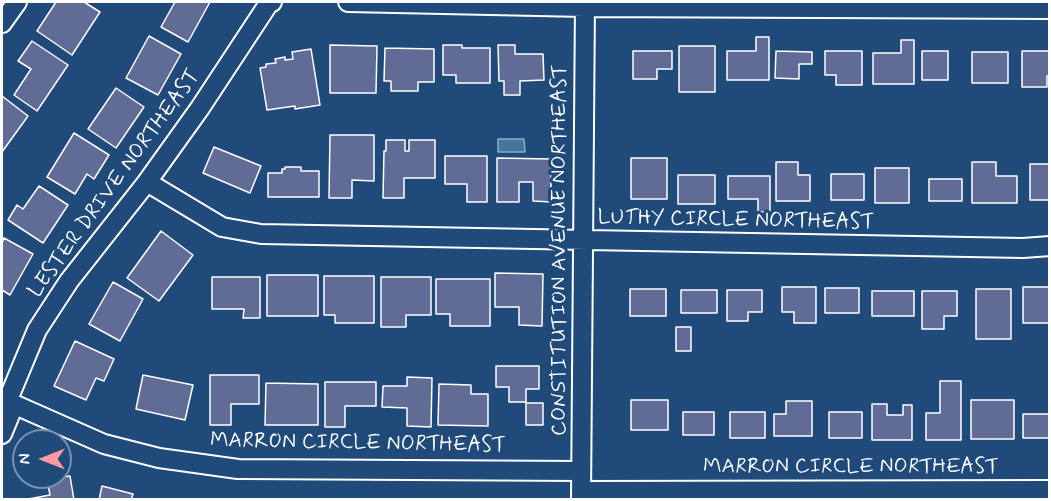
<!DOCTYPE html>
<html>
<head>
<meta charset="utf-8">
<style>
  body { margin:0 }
  #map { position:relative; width:1051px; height:501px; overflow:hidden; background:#1f4a7a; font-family:Mynerve,sans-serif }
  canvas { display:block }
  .frame { position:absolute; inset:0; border:3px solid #fff; pointer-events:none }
  .north { position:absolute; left:12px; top:429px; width:60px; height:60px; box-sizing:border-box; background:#1f4a7a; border:2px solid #7992af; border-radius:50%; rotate:270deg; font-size:16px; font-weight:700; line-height:24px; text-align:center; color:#fff }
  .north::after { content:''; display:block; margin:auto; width:21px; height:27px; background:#ff9aa2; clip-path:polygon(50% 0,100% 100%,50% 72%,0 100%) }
</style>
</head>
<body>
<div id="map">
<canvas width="1051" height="501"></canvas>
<div class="frame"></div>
<div class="north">N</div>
</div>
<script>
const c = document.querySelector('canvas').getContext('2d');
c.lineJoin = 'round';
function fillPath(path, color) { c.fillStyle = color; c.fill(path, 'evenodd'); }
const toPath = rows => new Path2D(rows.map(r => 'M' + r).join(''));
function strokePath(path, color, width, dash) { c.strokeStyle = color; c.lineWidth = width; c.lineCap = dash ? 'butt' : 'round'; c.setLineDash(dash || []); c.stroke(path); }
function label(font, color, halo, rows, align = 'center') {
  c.font = font + ' Mynerve,sans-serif'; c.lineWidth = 6; c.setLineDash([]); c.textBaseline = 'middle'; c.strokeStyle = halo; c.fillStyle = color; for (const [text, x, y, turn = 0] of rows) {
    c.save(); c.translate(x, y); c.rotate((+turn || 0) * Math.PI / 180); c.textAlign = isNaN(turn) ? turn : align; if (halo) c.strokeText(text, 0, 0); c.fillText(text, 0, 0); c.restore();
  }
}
const water = toPath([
  [498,139,524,139,525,152,498,152,498,139]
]);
const building = toPath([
  [56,2,84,2,100,12,72,55,37,31,56,2],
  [175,2,210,2,188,42,161,27,175,2],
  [149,36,181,54,158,95,126,78,149,36],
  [756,37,769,37,769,80,727,80,727,51,756,51,756,37],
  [901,40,914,40,914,84,873,84,873,53,901,53,901,40],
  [32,41,68,65,37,111,14,95,31,69,18,61,32,41],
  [330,45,377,46,376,93,330,93,330,45],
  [443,45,462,45,462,48,490,48,490,83,456,83,456,75,443,75,443,45],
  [498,45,515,45,515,54,543,54,544,80,520,81,520,95,504,95,504,81,499,81,498,45],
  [679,46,715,46,715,92,679,92,679,46],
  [385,48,434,49,434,82,418,82,418,91,391,91,391,81,384,81,385,48],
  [311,49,320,105,295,109,295,106,267,110,260,68,266,67,266,64,276,63,275,59,285,57,285,60,293,59,292,52,311,49],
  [633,51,672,51,672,69,657,69,657,79,633,79,633,51],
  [776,51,812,52,812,64,799,64,799,79,775,78,776,51],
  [825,51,862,51,862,85,836,85,836,75,825,75,825,51],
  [922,51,948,51,948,80,922,80,922,51],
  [1022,51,1050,51,1050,76,1047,76,1047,87,1022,87,1022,51],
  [972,52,1008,52,1008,83,972,83,972,52],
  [116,88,144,107,116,148,88,129,116,88],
  [2,96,28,116,2,152,2,96],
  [74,133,109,155,94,179,87,174,75,194,47,177,74,133],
  [330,135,374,135,374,181,352,180,352,198,329,198,330,135],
  [386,140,405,140,405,151,409,151,409,140,435,140,435,178,404,178,404,198,383,198,384,151,386,151,386,140],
  [214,147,261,166,250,193,203,173,214,147],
  [445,156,487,156,487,202,467,202,467,184,445,184,445,156],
  [497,158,551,159,551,202,533,201,533,182,519,182,519,202,497,202,497,158],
  [631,158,667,158,667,199,631,199,631,158],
  [776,162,798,162,798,175,810,175,810,201,776,201,776,162],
  [972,162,996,162,996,176,1017,176,1017,203,972,203,972,162],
  [1030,164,1050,164,1050,200,1030,200,1030,164],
  [285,167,301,167,301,171,319,171,319,197,268,197,268,173,282,173,282,169,285,169,285,167],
  [875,168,909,168,909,203,875,203,875,168],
  [831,174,864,174,864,200,831,200,831,174],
  [678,175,715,175,715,204,678,204,678,175],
  [728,176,770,176,770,212,758,212,758,199,728,199,728,176],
  [929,179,962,179,962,201,929,201,929,179],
  [39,186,68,205,43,243,8,220,17,205,23,209,39,186],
  [161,231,193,255,159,301,127,278,161,231],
  [4,238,33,254,10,295,2,290,2,243,4,238],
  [495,273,543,274,542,326,519,325,519,307,495,307,495,273],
  [267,275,318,275,318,316,267,316,267,275],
  [324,276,374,276,374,323,335,323,335,315,324,315,324,276],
  [212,277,260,277,260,318,243,318,244,309,212,309,212,277],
  [381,277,431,277,431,315,406,315,406,327,381,327,381,277],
  [436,279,490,279,490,326,450,326,450,314,436,314,436,279],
  [113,282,143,299,120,341,89,324,113,282],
  [782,287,816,287,816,323,794,323,794,312,782,312,782,287],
  [1023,287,1050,287,1050,323,1023,323,1023,287],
  [825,288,859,288,859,313,825,313,825,288],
  [630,289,666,289,666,316,630,316,630,289],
  [976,289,1011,289,1011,339,976,339,976,289],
  [681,290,717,290,717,313,681,313,681,290],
  [727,290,762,290,762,312,748,312,748,321,727,321,727,290],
  [872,291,914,291,914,316,872,316,872,291],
  [922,291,957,291,957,316,944,316,944,329,922,329,922,291],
  [676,327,691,327,691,351,676,351,676,327],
  [75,341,114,359,104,381,96,378,86,400,54,386,75,341],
  [496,366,539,366,539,389,526,389,526,402,509,402,509,387,496,387,496,366],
  [143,375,193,385,185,420,136,409,143,375],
  [210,375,259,375,259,404,231,404,231,425,210,425,210,375],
  [407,377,432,378,431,427,407,426,407,408,382,407,383,386,407,386,407,377],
  [940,381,961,381,961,440,926,440,926,413,940,413,940,381],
  [325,382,376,382,376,406,345,406,345,427,325,427,325,382],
  [266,383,318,384,318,425,265,425,266,383],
  [439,384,471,385,471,394,488,394,488,426,438,425,439,384],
  [631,400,668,400,668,430,631,430,631,400],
  [971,400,1014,400,1014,439,971,439,971,400],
  [786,401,812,401,812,436,774,436,774,414,786,414,786,401],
  [526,403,543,403,543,425,526,425,526,403],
  [872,404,887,404,887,415,903,415,903,405,912,405,912,440,872,440,872,404],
  [683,412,714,412,714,435,683,435,683,412],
  [730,412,765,412,765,438,730,438,730,412],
  [829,412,862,412,862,438,829,438,829,412],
  [1023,414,1050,414,1050,438,1023,438,1023,414],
  [70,476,74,500,23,500,50,495,47,479,70,476],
  [102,486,133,494,131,500,99,500,102,486]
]);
const minor = toPath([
  [348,2,585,7,1050,9],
  [2,23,17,2],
  [147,182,222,227,261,234,1023,248,1050,246],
  [2,399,104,444,159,458,238,469,581,471],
  [7,402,37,330,69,281,147,182,200,108,269,3,272,2],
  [2,434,14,405],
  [581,491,1050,490],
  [581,500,585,2]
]);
const streetNames = [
  ["LESTER DRIVE NORTHEAST",115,184,-54],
  ["LUTHY CIRCLE NORTHEAST",736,221,1],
  ["CONSTITUTION AVENUE NORTHEAST",561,250,-90],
  ["MARRON CIRCLE NORTHEAST",358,444,1],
  ["MARRON CIRCLE NORTHEAST",851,468]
];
fillPath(water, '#42769f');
strokePath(water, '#8eadc5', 1.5);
fillPath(building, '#606b96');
strokePath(building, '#fff', 1.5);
strokePath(minor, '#fff', 22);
strokePath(minor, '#1f4a7a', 18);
label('21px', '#fff', '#1f4a7a', streetNames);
</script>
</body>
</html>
